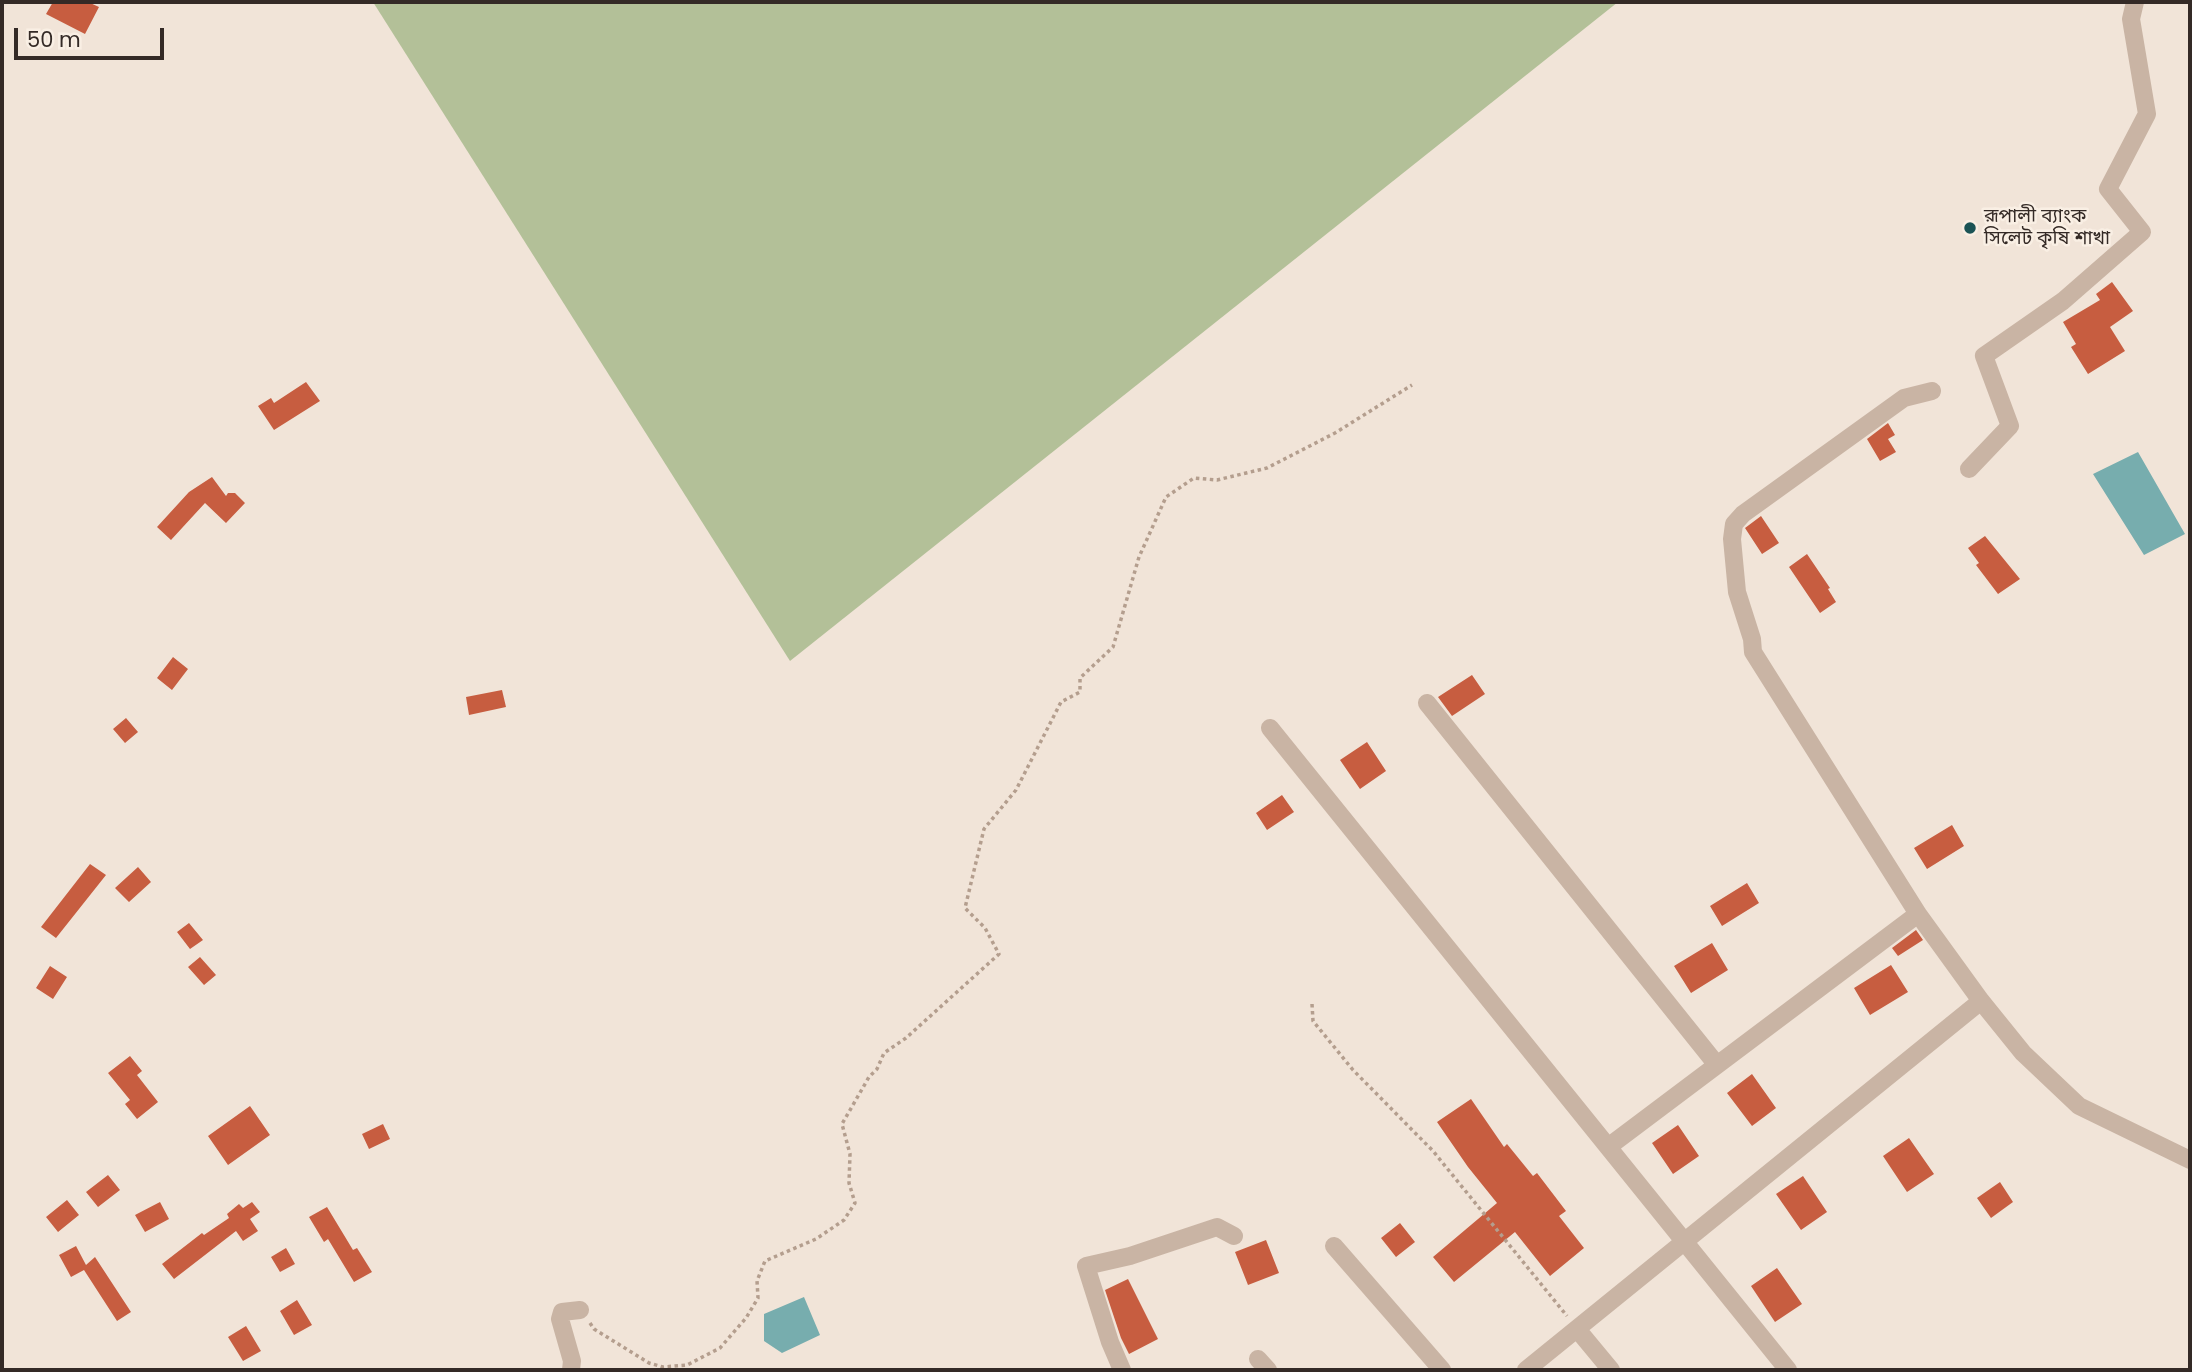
<!DOCTYPE html>
<html>
<head>
<meta charset="utf-8">
<style>
  body { margin:0 }
  #map { position:relative; width:2192px; height:1372px; overflow:hidden; background:#f1e4d8; font-family:Poppins,sans-serif }
  canvas { display:block }
  .frame { position:absolute; inset:0; border:4px solid #342a26; pointer-events:none }
  .scale { position:absolute; left:14px; top:28px; width:150px; height:32px; box-sizing:border-box; border:4px solid #342a26; border-top:0; padding-left:9px; font-size:21px; line-height:24px; white-space:nowrap; color:#342a26; -webkit-text-stroke:5px #f9efe4; paint-order:stroke }
</style>
</head>
<body>
<div id="map">
<canvas width="2192" height="1372"></canvas>
<div class="frame"></div>
<div class="scale">50 m</div>
</div>
<script>
const c = document.querySelector('canvas').getContext('2d');
c.lineJoin = 'round';
function fillPath(path, color) { c.fillStyle = color; c.fill(path, 'evenodd'); }
const toPath = rows => new Path2D(rows.map(r => 'M' + r).join(''));
function strokePath(path, color, width, dash) { c.strokeStyle = color; c.lineWidth = width; c.lineCap = dash ? 'butt' : 'round'; c.setLineDash(dash || []); c.stroke(path); }
function label(font, color, halo, rows, align = 'center') {
  c.font = font + ' Poppins,"Noto Sans Bengali",sans-serif'; c.lineWidth = 5; c.setLineDash([]); c.textBaseline = 'middle'; c.strokeStyle = halo; c.fillStyle = color; for (const [text, x, y, turn = 0] of rows) {
    c.save(); c.translate(x, y); c.rotate((+turn || 0) * Math.PI / 180); c.textAlign = isNaN(turn) ? turn : align; if (halo) c.strokeText(text, 0, 0); c.fillText(text, 0, 0); c.restore();
  }
}
const green = toPath([
  [373,2,1618,2,790,661]
]);
const water = toPath([
  [2138,452,2185,534,2144,555,2093,474],
  [804,1297,820,1335,782,1353,764,1341,764,1314]
]);
const building = toPath([
  [53,2,88,2,99,7,85,34,46,14],
  [2112,282,2133,311,2110,327,2125,351,2088,374,2071,347,2076,344,2063,322,2100,300,2096,294],
  [306,382,320,401,274,430,258,406,271,398,274,403],
  [1888,423,1895,435,1888,439,1896,452,1880,461,1867,439],
  [212,477,226,496,228,493,235,493,245,503,226,523,205,503,171,540,157,527,189,492],
  [1761,516,1779,543,1762,554,1745,528],
  [1985,536,2020,579,1998,594,1976,565,1979,563,1968,548],
  [1807,554,1830,588,1828,589,1836,602,1820,613,1789,567],
  [173,657,188,669,172,690,157,678],
  [1472,675,1485,694,1452,716,1438,697],
  [502,690,506,707,469,715,466,697],
  [126,718,138,732,125,743,113,729],
  [1367,742,1386,771,1360,789,1340,760],
  [1282,795,1294,812,1267,830,1256,813],
  [1952,825,1964,846,1927,869,1914,848],
  [90,864,106,875,56,938,41,927],
  [138,867,151,882,129,902,115,888],
  [1747,883,1759,903,1722,926,1710,906],
  [189,923,203,940,190,949,177,932],
  [1916,930,1923,940,1898,956,1892,948],
  [1712,943,1728,970,1691,993,1674,966],
  [200,957,216,975,204,985,188,967],
  [1891,965,1908,992,1870,1015,1854,988],
  [50,966,67,977,53,999,36,988],
  [130,1056,142,1071,137,1075,158,1102,137,1119,125,1104,130,1100,108,1073],
  [1752,1074,1776,1108,1752,1126,1727,1093],
  [1471,1099,1504,1147,1507,1144,1533,1176,1537,1173,1566,1211,1559,1216,1584,1248,1550,1276,1515,1232,1454,1282,1433,1257,1497,1203,1468,1167,1437,1122],
  [250,1106,270,1135,228,1165,208,1136],
  [383,1124,390,1139,369,1149,362,1134],
  [1678,1125,1699,1156,1673,1174,1652,1143],
  [1909,1138,1934,1174,1907,1192,1883,1156],
  [108,1175,120,1190,98,1207,86,1192],
  [1803,1176,1827,1212,1801,1230,1776,1194],
  [2000,1182,2013,1202,1991,1218,1977,1198],
  [67,1200,79,1215,58,1232,46,1217],
  [160,1202,169,1219,145,1232,135,1215],
  [252,1202,260,1212,250,1219,258,1231,243,1241,236,1231,174,1279,162,1264,202,1233,204,1235,229,1218,227,1214,239,1204,243,1208],
  [327,1207,353,1250,357,1248,372,1272,354,1282,328,1239,324,1242,309,1217],
  [1400,1223,1415,1242,1396,1257,1381,1238],
  [1266,1240,1279,1273,1248,1285,1235,1252],
  [76,1246,86,1265,95,1257,131,1312,117,1321,84,1270,71,1277,59,1255],
  [286,1248,295,1264,280,1272,271,1257],
  [1777,1268,1802,1304,1775,1322,1751,1286],
  [1128,1279,1158,1339,1129,1354,1121,1338,1105,1290],
  [297,1300,312,1325,294,1335,280,1311],
  [246,1326,261,1351,243,1361,228,1337]
]);
const path = toPath([
  [1312,1004,1313,1021,1353,1070,1433,1151,1567,1316],
  [590,1323,594,1329,649,1363,663,1367,687,1365,720,1348,746,1318,758,1298,757,1281,765,1261,816,1239,844,1220,855,1203,849,1183,850,1154,842,1124,869,1077,877,1069,884,1053,906,1038,999,954,985,928,965,908,984,829,1016,790,1061,702,1080,692,1080,678,1113,647,1139,557,1166,497,1194,478,1217,480,1267,468,1335,433,1412,385]
]);
const street = toPath([
  [1932,391,1904,398,1743,514,1734,524,1732,539,1737,592,1752,639,1753,652,1918,914,1981,1001,2023,1053,2079,1106,2190,1160],
  [1969,469,2010,426,1984,356,2063,301,2142,232,2108,189,2147,114,2131,19,2135,2],
  [1427,703,1717,1065],
  [1270,728,1788,1370],
  [1608,1147,1918,914],
  [1334,1246,1442,1370],
  [1577,1329,1611,1370],
  [1258,1359,1268,1370],
  [571,1370,572,1361,560,1319,562,1312,580,1310],
  [1122,1370,1110,1342,1086,1266,1130,1256,1217,1227,1234,1236],
  [1526,1370,1981,1001]
]);
const markers = [
  [1970,228,7,"#1b5355"]
];
const poiNames = [
  ["রূপালী ব্যাংক",1984,217],
  ["সিলেট কৃষি শাখা",1984,239]
];
fillPath(green, '#b3c098');
fillPath(water, '#77adae');
fillPath(building, '#c75d40');
strokePath(path, '#b49e8e', 3.5, [3.5, 3.5]);
strokePath(street, '#c9b4a4', 18);
for (const [x, y, r, color] of markers) { const dot = new Path2D(); dot.arc(x, y, r, 0, 2 * Math.PI); c.fillStyle = color; c.fill(dot); strokePath(dot, '#f9efe4', 2.5); }
label('19px', '#342a26', '#f9efe4', poiNames, 'left');
</script>
</body>
</html>
